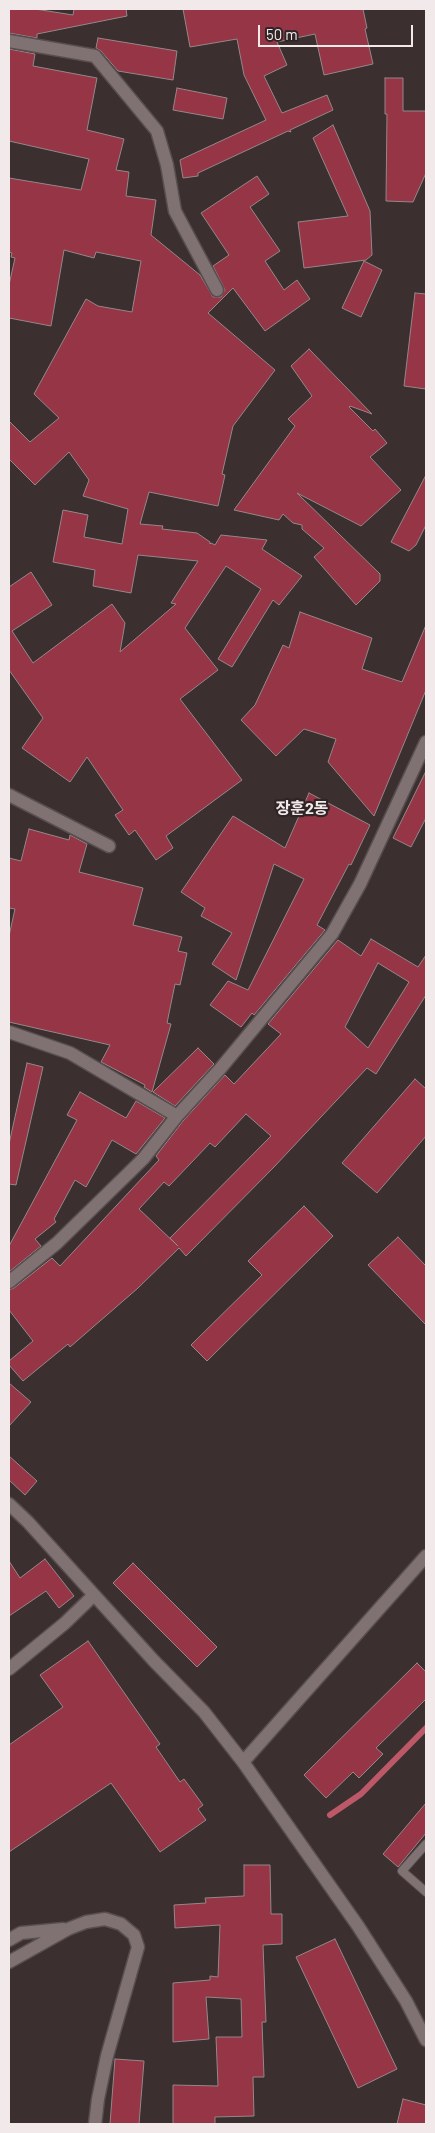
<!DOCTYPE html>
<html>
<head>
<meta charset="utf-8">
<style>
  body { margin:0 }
  #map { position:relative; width:435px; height:2133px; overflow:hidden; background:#3b2f30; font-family:Barlow,sans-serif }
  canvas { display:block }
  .frame { position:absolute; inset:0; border:10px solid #f1e9ea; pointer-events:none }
  .scale { position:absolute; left:258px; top:25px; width:155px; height:22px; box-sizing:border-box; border:2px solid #f1e9ea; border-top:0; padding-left:6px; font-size:15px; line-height:18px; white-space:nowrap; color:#f1e9ea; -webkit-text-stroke:4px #302526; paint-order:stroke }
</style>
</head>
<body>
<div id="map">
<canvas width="435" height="2133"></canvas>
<div class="frame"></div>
<div class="scale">50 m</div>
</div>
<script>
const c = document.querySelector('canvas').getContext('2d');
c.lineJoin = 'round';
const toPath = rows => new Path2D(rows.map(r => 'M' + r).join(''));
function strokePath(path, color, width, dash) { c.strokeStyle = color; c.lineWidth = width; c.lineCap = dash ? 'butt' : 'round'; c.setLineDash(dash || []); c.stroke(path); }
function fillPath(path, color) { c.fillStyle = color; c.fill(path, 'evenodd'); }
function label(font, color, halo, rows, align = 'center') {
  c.font = font + ' Barlow,"Noto Sans KR",sans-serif'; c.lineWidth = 4.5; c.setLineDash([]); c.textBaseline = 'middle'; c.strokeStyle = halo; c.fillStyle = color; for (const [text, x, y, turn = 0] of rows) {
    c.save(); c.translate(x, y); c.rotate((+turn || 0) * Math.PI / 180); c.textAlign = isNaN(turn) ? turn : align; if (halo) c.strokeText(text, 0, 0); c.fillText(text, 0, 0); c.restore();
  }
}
const stream = toPath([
  [330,1815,361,1794,426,1728]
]);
const building = toPath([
  [9,9,35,9,73,15,74,9,126,9,127,16,37,34,37,38,9,33,9,9],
  [183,9,363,9,367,28,365,29,373,64,324,75,315,34,277,42,287,65,264,76,282,113,327,95,333,110,290,130,291,132,288,131,198,173,198,176,183,178,180,160,266,120,244,75,237,39,190,47,183,9],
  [98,38,177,51,173,80,118,71,101,51,96,48,98,38],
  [9,49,35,54,33,66,97,78,87,130,124,139,116,170,129,172,126,196,156,200,151,235,200,275,213,297,221,297,225,290,213,266,229,255,201,213,257,176,269,194,250,207,280,251,265,261,284,290,297,280,310,299,265,331,233,288,208,313,275,370,233,426,222,474,225,475,218,506,149,492,140,524,163,526,162,529,197,533,210,542,210,544,211,543,215,545,221,535,267,540,262,549,302,576,279,605,273,600,232,667,218,659,261,589,226,566,185,628,218,670,180,699,242,780,166,836,173,848,156,860,135,830,129,835,115,815,123,810,87,757,70,782,22,748,43,718,9,670,9,587,31,572,52,605,12,631,33,663,112,604,125,623,120,652,176,604,171,603,198,561,138,555,131,593,93,586,95,570,53,562,63,510,88,515,84,537,122,544,128,509,83,496,89,480,69,452,35,485,9,459,9,421,30,442,59,418,34,394,86,299,98,306,132,312,141,261,96,252,94,258,64,250,51,326,9,318,9,285,15,258,11,257,12,253,9,252,9,178,81,190,89,159,9,141,9,49],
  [385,78,403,78,403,111,426,111,426,173,413,202,386,201,387,114,385,114,385,78],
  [177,88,227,98,223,119,173,110,177,88],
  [333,125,370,211,372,255,366,260,304,268,298,222,348,216,313,138,333,125],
  [364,261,382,270,361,317,342,308,364,261],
  [415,293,426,294,426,389,404,386,415,293],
  [309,349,372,414,350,406,349,407,373,431,375,429,387,443,370,457,401,490,361,526,297,493,380,574,380,581,356,605,314,557,324,548,302,529,302,525,293,523,283,514,279,520,234,510,295,426,288,419,312,396,291,366,309,349],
  [426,475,426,525,416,545,409,551,391,542,426,475],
  [300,612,372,638,362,669,402,682,426,625,426,690,374,816,328,762,336,739,304,729,276,756,241,720,255,705,283,645,289,648,300,612],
  [426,771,426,818,411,847,393,838,426,771],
  [309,793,370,825,351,865,349,864,317,925,325,930,254,1015,252,1013,241,1027,210,1005,228,981,248,990,304,879,274,864,236,980,212,964,232,933,201,916,205,908,181,892,233,816,285,848,309,793],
  [29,829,69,840,70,835,87,844,79,872,143,888,133,925,182,937,178,951,187,953,180,985,175,984,167,1023,171,1024,152,1092,144,1087,145,1085,101,1062,110,1045,9,1022,9,936,15,909,9,908,9,858,21,861,29,829],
  [371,939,418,967,426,955,426,995,376,1074,367,1068,274,1167,186,1256,179,1248,138,1288,70,1347,68,1344,23,1381,9,1365,9,1361,33,1341,9,1310,9,1290,14,1288,52,1258,60,1266,159,1160,156,1156,183,1121,225,1075,234,1084,281,1034,268,1024,338,940,361,956,371,939],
  [378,963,409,982,368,1048,345,1027,378,963],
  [246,1114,271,1136,170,1238,178,1246,139,1209,164,1182,169,1186,210,1143,215,1147,246,1114],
  [198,1048,214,1064,175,1106,153,1092,198,1048],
  [27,1063,43,1067,16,1185,9,1184,9,1144,27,1063],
  [415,1079,426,1089,426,1136,377,1193,342,1163,415,1079],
  [80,1092,126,1118,136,1101,165,1118,136,1154,112,1140,86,1187,75,1180,54,1219,56,1222,35,1239,41,1246,9,1272,9,1246,77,1120,67,1115,80,1092],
  [304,1206,333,1236,207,1361,191,1345,262,1275,248,1261,304,1206],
  [398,1237,426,1266,426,1325,368,1265,398,1237],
  [9,1383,31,1402,9,1426,9,1383],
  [9,1456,37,1481,25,1495,9,1480,9,1456],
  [45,1559,74,1596,59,1608,46,1591,9,1616,9,1561,20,1578,45,1559],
  [133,1563,217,1647,197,1667,113,1583,133,1563],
  [88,1641,160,1744,156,1747,180,1782,184,1779,203,1805,198,1809,206,1820,160,1852,111,1783,9,1852,9,1745,63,1707,40,1675,88,1641],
  [417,1663,426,1672,426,1699,376,1748,383,1754,359,1778,353,1772,326,1798,304,1775,417,1663],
  [426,1803,426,1833,398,1867,383,1854,426,1803],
  [244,1865,270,1865,271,1914,282,1914,282,1944,263,1945,266,2022,262,2022,264,2077,253,2077,254,2116,215,2117,215,2124,173,2124,173,2085,218,2086,216,2037,242,2037,241,1999,206,1997,209,2039,173,2042,173,1983,210,1980,210,1976,218,1977,220,1925,175,1928,174,1905,206,1903,205,1898,244,1896,244,1865],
  [335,1939,397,2069,358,2088,296,1957,335,1939],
  [115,2059,144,2061,139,2124,110,2124,115,2059],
  [403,2099,426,2105,426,2124,397,2124,403,2099]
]);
const service = toPath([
  [426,1844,402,1871,426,1892]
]);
const minor = toPath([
  [9,41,95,56,157,131,167,165,175,211,217,290],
  [9,795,109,846],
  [9,1032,70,1053,177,1116],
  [9,1282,57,1243,143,1159,177,1116,220,1069,332,934,360,884,426,742],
  [9,1504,28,1522,154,1661,204,1712,243,1762,358,1926,406,2001,426,2040],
  [9,1669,65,1623,94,1595],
  [243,1762,426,1556],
  [9,1940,21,1933,63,1929],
  [9,1962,68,1929,86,1922,105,1919,121,1924,134,1935,138,1947,107,2056,98,2099,95,2124]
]);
const quarterNames = [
  ["장훈2동",302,809]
];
strokePath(stream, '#bc5867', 6);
fillPath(building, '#953546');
strokePath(building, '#968788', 1);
strokePath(service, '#584e4f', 10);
strokePath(minor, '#584e4f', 15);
strokePath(service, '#807273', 8);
strokePath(minor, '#807273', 12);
label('bold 16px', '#f1e9ea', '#302526', quarterNames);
</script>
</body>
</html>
